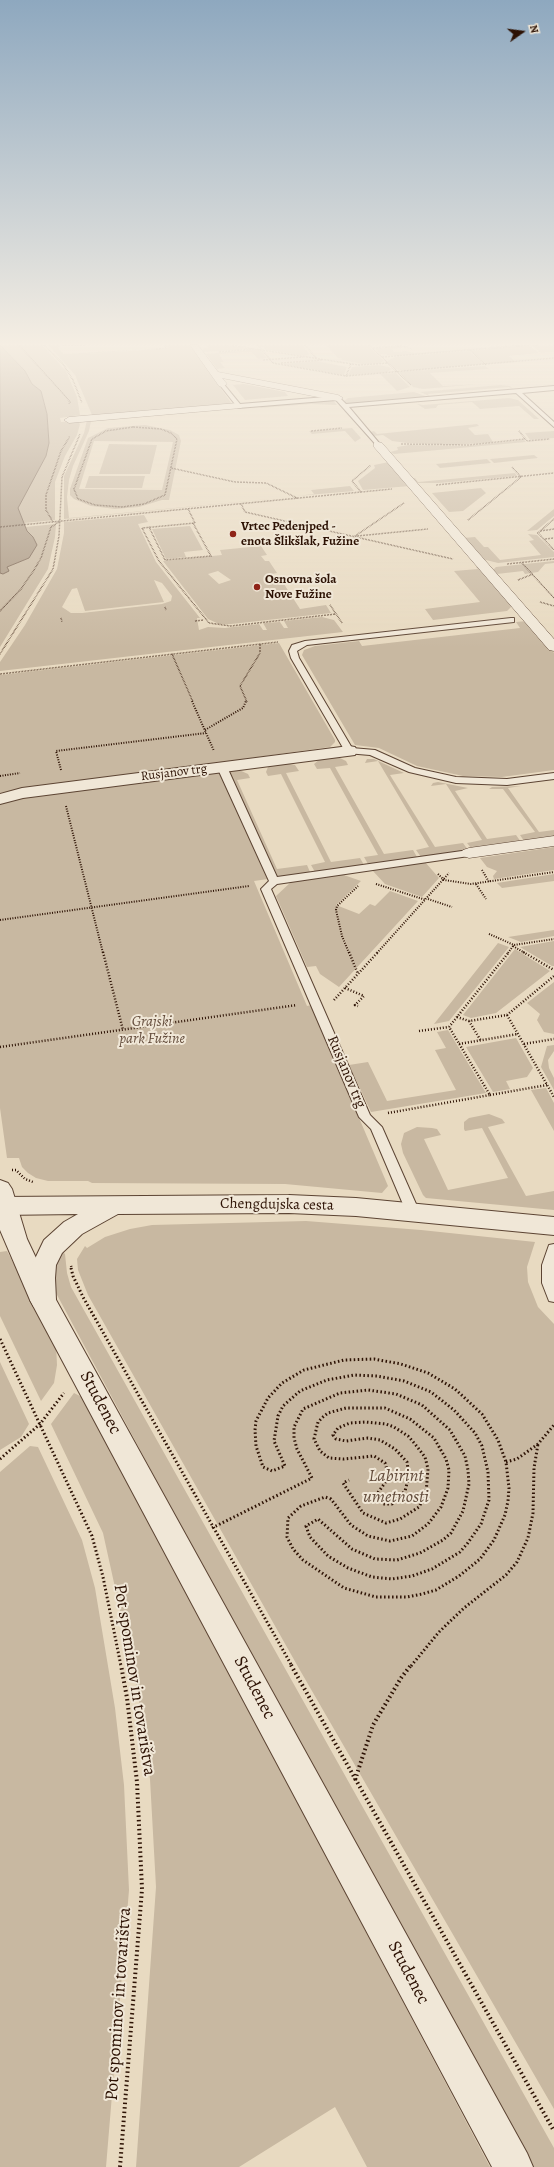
<!DOCTYPE html>
<html>
<head>
<meta charset="utf-8">
<style>
  body { margin:0 }
  #map { position:relative; width:554px; height:2167px; overflow:hidden; background:#e8dac1; font-family:Alegreya,serif }
  canvas { display:block }
  .north { position:absolute; left:502px; top:12px; width:40px; height:40px; -webkit-text-stroke:3px #f0e7d7; paint-order:stroke; rotate:76deg; font-size:11px; font-weight:700; line-height:16px; text-align:center; color:#2d1204 }
  .north::after { content:''; display:block; margin:auto; width:14px; height:18px; background:#2d1204; clip-path:polygon(50% 0,100% 100%,50% 72%,0 100%) }
</style>
</head>
<body>
<div id="map">
<canvas width="554" height="2167"></canvas>
<div class="north">N</div>
</div>
<script>
const c = document.querySelector('canvas').getContext('2d');
c.lineJoin = 'round';
function fillPath(path, color) { c.fillStyle = color; c.fill(path, 'evenodd'); }
const toPath = rows => new Path2D(rows.map(r => 'M' + r).join(''));
function strokePath(path, color, width, dash) { c.strokeStyle = color; c.lineWidth = width; c.lineCap = dash ? 'butt' : 'round'; c.setLineDash(dash || []); c.stroke(path); }
function label(font, color, halo, rows, align = 'center') {
  c.font = font + ' Alegreya,serif'; c.lineWidth = 4; c.setLineDash([]); c.textBaseline = 'middle'; c.strokeStyle = halo; c.fillStyle = color; for (const [text, x, y, turn = 0] of rows) {
    c.save(); c.translate(x, y); c.rotate((+turn || 0) * Math.PI / 180); c.textAlign = isNaN(turn) ? turn : align; if (halo) c.strokeText(text, 0, 0); c.fillText(text, 0, 0); c.restore();
  }
}
const green = toPath([
  [1,345,42,345,66,371,77,397,80,415,60,418,61,422,77,421,80,424,77,435,65,456,55,482,55,520,24,523,18,512,18,508,28,487,46,456,49,443,47,414,41,391,32,384,25,371],
  [48,345,59,345,60,347,58,348,64,354,163,348,77,355,168,348,166,345,190,345,232,404,92,415,75,375],
  [206,345,226,345,253,349,204,352,202,349,208,347],
  [259,345,302,345,309,354,306,356,267,350],
  [326,345,367,345,384,361,380,363,363,364,340,360,342,359,338,358],
  [516,345,527,345,398,356,380,354,375,348,401,346,403,348,392,349,394,352,406,351,415,353],
  [529,345,539,353,509,356,516,362,486,364,471,351],
  [531,345,554,346,554,352,541,353],
  [260,349,267,358,258,359,251,352,219,354,224,362,220,362,225,368,217,369,206,354],
  [469,351,484,364,405,371,395,369,387,361,395,357],
  [316,361,347,367,344,375,283,364],
  [378,365,389,367,392,369,387,372,348,375,352,367],
  [485,366,489,369,430,373,443,386,480,384,423,389,413,387,399,372],
  [396,373,410,387,397,391,380,374],
  [244,384,285,392,288,396,245,400,233,385],
  [500,385,510,386,514,390,509,387,428,394,429,396,420,392],
  [414,392,428,397,346,404,344,401,348,398],
  [509,398,518,400,539,419,534,419,519,406,480,409,472,402,438,405,436,408,425,409,417,404,423,405],
  [332,399,337,405,311,404,261,408,259,406,241,407],
  [87,420,91,421,89,431,73,466,69,480,67,497,69,518,291,497,64,519,64,476,84,433],
  [477,424,479,426,468,428,475,435,488,434,493,442,455,445,407,443,392,441,383,435,373,436,370,432,374,431,377,434],
  [145,425,170,430,179,435,181,441,169,500,162,500,139,507,115,509,91,506,74,499,70,495,70,489,88,438,108,428],
  [94,441,173,442,162,490,79,489],
  [352,428,361,438,355,442,345,431,312,434,309,431],
  [554,431,554,438,530,440,525,433],
  [524,440,526,442,394,454,390,452,398,450,397,447,409,445,465,446],
  [109,444,157,445,150,474,99,474],
  [534,455,538,458,494,463,490,459],
  [487,459,491,463,440,468,436,464],
  [389,462,410,486,363,490,358,481,375,468,374,465],
  [515,473,517,476,439,483,418,483,411,479,415,478,418,482],
  [89,476,145,476,142,488,85,488],
  [350,486,354,491,296,496,314,494,311,490],
  [481,488,486,493,463,511,449,512,432,493],
  [554,509,554,516,537,530,527,531],
  [144,515,148,522,138,524,156,562,200,618,197,618,199,630,208,627,225,628,259,624,263,630,267,630,263,623,280,622,284,628,288,628,284,621,322,617,334,620,343,632,0,671,0,662,25,625,57,569,64,533,64,522],
  [154,580,162,583,172,596,171,601,162,604,82,613,71,613,62,607,72,589,77,588,85,611,164,602],
  [56,524,55,537,48,569,0,647,0,573,3,574,8,571,7,567,29,558,33,537,27,531,25,527],
  [190,526,203,550,184,552,186,557,166,559,152,529],
  [528,534,537,535,554,552,554,557,498,563,482,559,463,538,475,537,484,547,488,547,500,560,541,555,529,541,534,540],
  [261,546,267,555,261,556,265,561,269,561,277,573,272,574,276,579,281,579,289,592,285,593,288,598,293,598,300,609,326,605,331,613,231,624,219,624,208,619,163,561,222,555,220,550],
  [218,571,231,580,219,584,208,574],
  [554,561,554,563,545,564,538,572,525,574,523,571,497,574,492,571,496,567],
  [476,567,480,567,513,605,507,611,433,620,425,609,480,602,454,571,478,569],
  [527,621,554,653,554,770,502,777,463,776,417,766,379,748,355,745,302,655,304,650,315,646,359,641,362,646,520,628,516,622],
  [279,643,335,740,335,742,330,747,0,793,0,675],
  [338,757,346,761,348,765,335,767,384,854,413,850,417,857,368,864,364,857,378,855,330,768,317,769,314,764,320,759],
  [367,759,374,759,404,773,390,775,435,847,463,843,468,850,421,857,416,850,429,847,378,761,365,763],
  [285,763,295,765,299,771,286,773,331,862,360,858,364,865,315,872,311,865,325,862,281,774,268,776,266,772,268,767,272,765],
  [226,770,239,770,248,774,250,778,237,780,277,869,307,865,310,872,275,878],
  [221,771,268,879,254,881,307,1006,311,1005,388,1186,382,1193,285,1184,92,1183,88,1181,48,1181,36,1178,28,1173,22,1167,19,1158,7,1158,0,1108,0,804,22,797],
  [438,782,468,788,455,791,487,839,516,835,521,842,472,849,467,843,482,840,446,784,431,786,433,783],
  [521,786,508,788,539,832,554,830,554,837,524,841,520,835,535,832,503,789,489,789,492,787],
  [554,847,554,870,494,879,493,876,497,871,487,867,480,858],
  [425,862,439,878,422,897,385,884,372,870],
  [341,874,361,881,336,905,359,914,370,904,375,906,390,891,418,901,339,987,320,974,316,966,307,967,276,896,291,882],
  [554,874,554,881,502,888,497,883],
  [554,930,554,936,521,942,508,937],
  [554,941,554,966,552,966,520,947],
  [498,943,509,947,449,1021,434,1024],
  [515,949,550,971,496,1013,471,1018,463,1015],
  [554,982,554,1034,544,1032,537,1020,540,1014,527,1003],
  [448,1030,486,1093,371,1112,349,1065,368,1062,387,1101,456,1090,435,1050,446,1048,437,1032],
  [516,1038,533,1068,527,1077,506,1081,510,1089,493,1092,466,1047],
  [554,1045,554,1051,548,1060,549,1068,554,1078,554,1090,541,1067,547,1046],
  [546,1088,554,1103,554,1131,531,1090],
  [489,1114,502,1119,505,1123,488,1127,526,1196,554,1191,554,1210,426,1198,423,1195,403,1153,401,1144,404,1133,417,1127,432,1128,437,1129,441,1135,424,1139,448,1190,508,1178,482,1128,465,1131,464,1129,464,1122,469,1118],
  [306,1221,421,1230,535,1242,527,1267,528,1282,538,1307,554,1324,554,2109,301,1672,88,1295,78,1270,77,1259,85,1246,87,1248,105,1237,130,1229,152,1225],
  [61,1250,65,1254,67,1273,71,1287,554,2148,554,2167,531,2167,219,1597,56,1293,53,1274],
  [7,1251,56,1344,57,1365,54,1383,41,1401,0,1316,0,1252],
  [0,1362,29,1424,21,1437,0,1450],
  [74,1393,84,1398,490,2167,367,2167,335,2107,239,2167,136,2167,156,1887,150,1779,137,1687,103,1533,51,1424],
  [30,1446,38,1447,82,1540,95,1588,115,1708,124,1785,129,1890,106,2167,0,2167,0,1472]
]);
const water = toPath([
  [0,345,25,371,32,384,41,391,47,414,49,443,46,456,18,508,27,531,33,537,37,545,29,558,7,567,9,571,3,574,0,573,0,345]
]);
const pathFar4 = toPath([
  [19,345,67,398,70,402,69,404],
  [44,345,63,364,73,380,82,403],
  [62,345,86,345],
  [229,345,359,365,388,363],
  [258,345,273,363,346,376,554,358],
  [305,345,316,358],
  [369,345,411,385],
  [550,345,554,345],
  [373,348,401,346,413,349],
  [156,349,166,348,164,345],
  [470,350,486,365],
  [219,352,254,349],
  [382,357,534,345],
  [263,360,303,357],
  [281,363,322,360],
  [346,376,351,364],
  [133,427,161,429,171,433,177,439,165,495,144,504,122,507,95,505,78,499,74,489,92,439,106,431,133,427],
  [311,431,342,428],
  [519,431,527,441,550,439],
  [401,444,468,445,525,439],
  [171,468,235,482,266,483,297,498],
  [436,485,554,473],
  [361,492,352,481,371,465],
  [241,504,245,512,453,559],
  [188,509,195,523,142,528,159,561,209,623,231,626,336,614],
  [554,519,538,533,554,550],
  [468,520,521,477,512,467],
  [53,522,46,510,46,495,61,451,70,436],
  [0,527,392,489],
  [149,527,165,560,211,556,193,523],
  [540,531,554,529],
  [355,536,404,503],
  [357,536,428,529],
  [545,539,554,538],
  [522,563,554,598],
  [507,564,554,559],
  [518,580,533,574],
  [540,602,554,606],
  [330,605,342,623],
  [165,607,166,610],
  [0,611,21,589,34,570,41,558,51,527,59,522],
  [61,618,62,622],
  [195,621,204,620],
  [0,654,53,569,59,536,62,477,80,434],
  [172,654,193,702],
  [0,674,278,642],
  [247,702,240,686,260,653,260,644]
]);
const pathFar3 = toPath([
  [192,701,214,751],
  [205,730,243,708,246,701],
  [61,770,56,751,206,733],
  [0,776,20,773],
  [66,806,103,953],
  [482,870,489,882],
  [438,874,444,880,471,884,554,872],
  [376,884,426,900],
  [476,884,486,899],
  [428,899,452,907],
  [0,920,249,886],
  [489,934,514,945,554,939],
  [513,946,525,953],
  [349,953,342,936,336,910,337,906,358,886],
  [377,953,449,873],
  [508,953,514,945]
]);
const pathFar2 = toPath([
  [103,952,123,1030],
  [349,952,358,974],
  [523,952,554,970],
  [345,988,364,996,355,1005,358,1006],
  [334,1000,378,952],
  [507,1015,554,1097],
  [457,1017,469,1021,507,1015,554,976],
  [469,1021,481,1041],
  [419,1031,449,1027],
  [459,1044,518,1034],
  [524,1044,554,1039],
  [0,1047,297,1005],
  [490,1095,547,1085],
  [388,1113,490,1095,449,1027,509,952],
  [12,1170,16,1170,25,1179,33,1182],
  [71,1266,72,1269]
]);
const pathFar1 = toPath([
  [71,1268,73,1276,83,1297,292,1666],
  [0,1339,92,1536,103,1577,121,1666],
  [0,1459,40,1424,64,1393],
  [506,1462,517,1459,538,1444,554,1425],
  [212,1528,312,1478,297,1449,294,1438,294,1427,303,1409,340,1393,368,1390,396,1394,422,1405,450,1430,465,1456,468,1470,469,1484,463,1511,451,1533,443,1540,420,1553,397,1560,375,1559,352,1549,318,1519,306,1526,310,1537,328,1556,348,1568,372,1577,392,1579,412,1576,432,1569,460,1552,467,1544,481,1524,489,1500,488,1472,482,1446,475,1433,454,1410,431,1392,404,1381,377,1376,354,1375,327,1380,300,1391,283,1406,278,1416,274,1441,285,1466,272,1471,263,1467,256,1446,255,1430,256,1421,268,1398,282,1383,304,1370,344,1360,374,1359,401,1364,428,1373,455,1389,482,1414,498,1440,506,1462,509,1488,508,1501,505,1515,494,1540,480,1559,459,1576,436,1590,422,1594,407,1597,376,1597,344,1588,303,1560,293,1549,287,1537,288,1518,301,1506,325,1497,331,1499,351,1525,368,1536,390,1541,412,1536,428,1524,441,1507,448,1488,449,1470,446,1459,434,1438,410,1419,385,1408,346,1408,328,1413,323,1417,318,1422,314,1439,320,1451,329,1458,344,1459,374,1456,385,1463,388,1473,387,1480,377,1494,377,1498,383,1504,392,1504,405,1491,409,1476,407,1462,395,1449,380,1440,368,1438,346,1441,336,1439,333,1435,338,1428,350,1423,365,1422,386,1424,394,1427,408,1436,415,1444,425,1457,428,1469,426,1494,419,1507,400,1519,386,1523,363,1513,343,1483,349,1480],
  [411,1666,439,1632,464,1608,506,1575,517,1562,528,1538,533,1513,534,1468,538,1444]
]);
const path = toPath([
  [291,1665,554,2131],
  [355,1780,373,1725,401,1678,411,1665],
  [120,2167,142,1889,137,1782,127,1698,121,1665]
]);
const service = toPath([
  [222,382,240,404,338,396,346,404,554,386,554,390,522,393,554,422,554,427,516,393,349,407,380,444,380,446,378,447,336,400,238,408,219,384,222,382],
  [511,618,514,618,514,622,307,645,297,651,299,658,352,748,375,750,415,768,456,777,507,779,554,773,554,779,507,785,456,783,409,772,370,755,346,753,291,658,289,651,292,645,305,641,511,618],
  [222,764,227,767,277,877,469,850,474,853,469,856,277,884,271,889,370,1115,382,1127,420,1213,418,1216,408,1216,371,1129,359,1117,261,889,269,881,217,767,222,764],
  [554,1244,554,1302,549,1301,542,1283,542,1265,549,1245,554,1244]
]);
const pedestrian = toPath([
  [190,345,198,345,218,372,338,395,343,398,338,401,222,378,227,384,222,387,219,386,190,345],
  [238,403,243,406,241,408,69,423,64,420,69,417,238,403],
  [378,442,382,443,554,639,554,651,549,650,374,447,374,443,378,442],
  [554,836,554,846,469,858,463,856,461,853,463,850,469,848,554,836]
]);
const minor = toPath([
  [349,746,355,747,357,751,355,755,23,798,0,804,0,794,22,788,349,746],
  [0,1180,8,1183,12,1189,27,1239,55,1298,527,2153,533,2167,492,2167,30,1300,0,1230,0,1180]
]);
const tertiary = toPath([
  [289,1195,356,1198,554,1217,554,1235,356,1216,289,1213,118,1214,82,1234,62,1253,56,1265,55,1278,56,1300,52,1307,43,1310,34,1307,30,1300,29,1278,32,1265,44,1240,64,1222,78,1214,0,1215,0,1197,289,1195]
]);
const markers = [
  [233,534,4,"#8f2418"],
  [257,587,4,"#8f2418"]
];
const farPoinames = [
  ["Vrtec Pedenjped -",241,527],
  ["enota Šlikšlak, Fužine",241,542],
  ["Osnovna šola",265,580],
  ["Nove Fužine",265,595]
];
const farStreetnames = [
  ["Rusjanov trg",174,773,-7]
];
const parkNames = [
  ["Grajski",152,1022],
  ["park Fužine",152,1039]
];
const streetNames = [
  ["Rusjanov trg",346,1072,67],
  ["Chengdujska cesta",277,1205,1]
];
const nearStreetnames = [
  ["Studenec",100,1403,62],
  ["Pot spominov in tovarištva",134,1680,81],
  ["Studenec",254,1688,62],
  ["Studenec",408,1973,62],
  ["Pot spominov in tovarištva",119,2004,-86]
];
const nearParknames = [
  ["Labirint",396,1477],
  ["umetnosti",396,1498]
];
fillPath(green, '#c8b8a1');
fillPath(water, '#a89681');
strokePath(water, '#77614f', 1);
strokePath(service, '#5c4433', 2);
strokePath(pedestrian, '#5c4433', 1);
strokePath(minor, '#5c4433', 2);
strokePath(tertiary, '#5c4433', 2);
strokePath(pathFar4, '#2d1204', 1.5, [0.5, 1]);
strokePath(pathFar3, '#2d1204', 2, [1, 1.5]);
strokePath(pathFar2, '#2d1204', 2.5, [1, 2]);
strokePath(pathFar1, '#2d1204', 3, [1.5, 2.5]);
strokePath(path, '#2d1204', 4, [1.5, 3]);
fillPath(service, '#f0e7d7');
fillPath(pedestrian, '#f0e7d7');
fillPath(minor, '#f0e7d7');
fillPath(tertiary, '#f0e7d7');
const sky = c.createLinearGradient(0, 0, 0, 648);
sky.addColorStop(0, '#8ea8bf');
sky.addColorStop(0.53, '#f5eee3');
sky.addColorStop(1, '#f5eee300');
c.fillStyle = sky;
c.fillRect(0, 0, 554, 648);
for (const [x, y, r, color] of markers) { const dot = new Path2D(); dot.arc(x, y, r, 0, 2 * Math.PI); c.fillStyle = color; c.fill(dot); strokePath(dot, '#f0e7d7', 1.5); }
label('bold 13px', '#2d1204', '#f0e7d7', farPoinames, 'left');
label('13px', '#2d1204', '#f0e7d7', farStreetnames);
label('italic 15px', '#634c3b', '#f0e7d7', parkNames);
label('15px', '#2d1204', '#f0e7d7', streetNames);
label('18px', '#2d1204', '#f0e7d7', nearStreetnames);
label('italic 18px', '#634c3b', '#f0e7d7', nearParknames);
</script>
</body>
</html>
